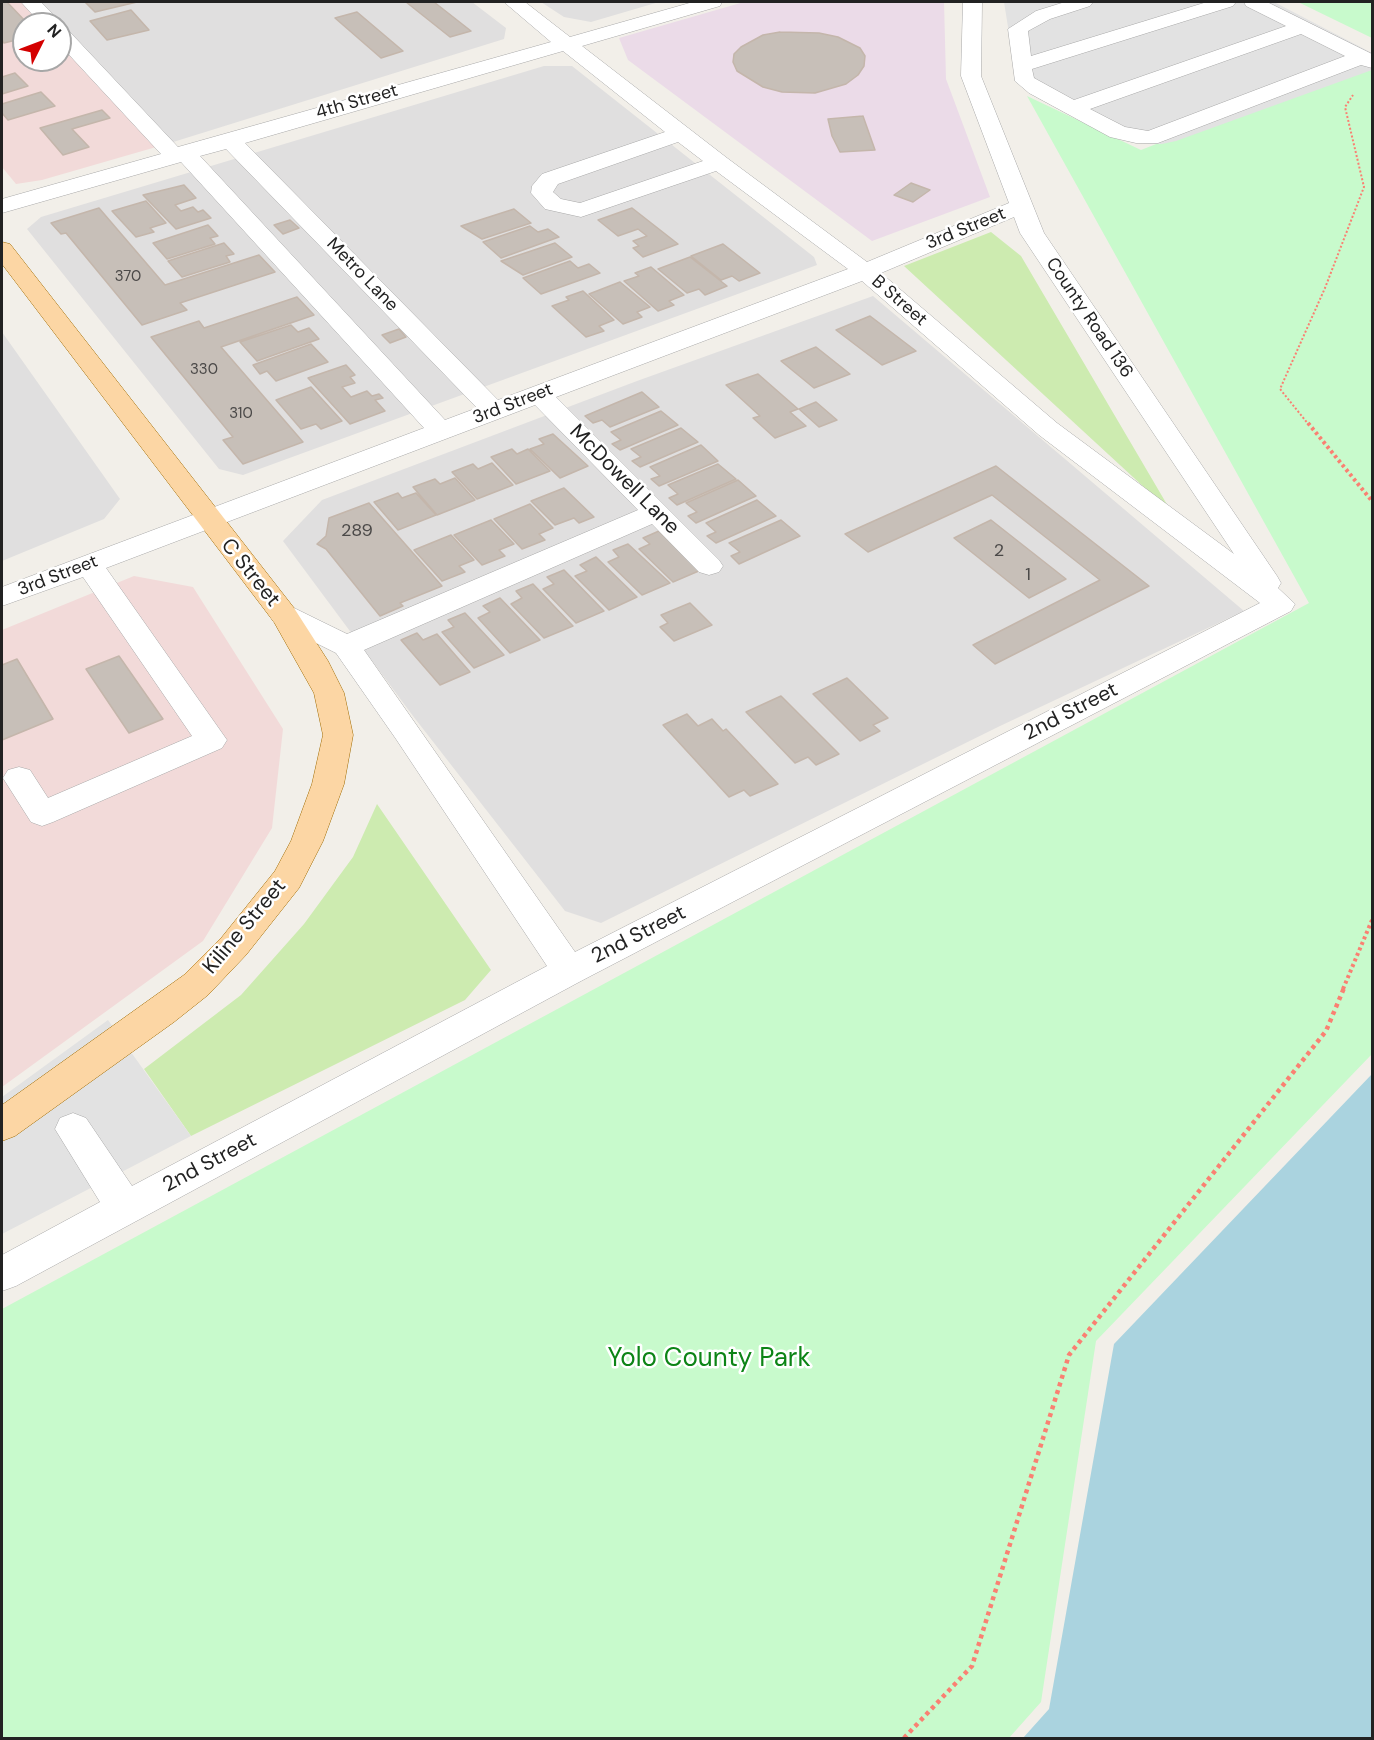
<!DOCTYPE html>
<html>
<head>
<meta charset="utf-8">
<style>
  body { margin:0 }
  #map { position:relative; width:1374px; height:1740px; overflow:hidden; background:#f2efe9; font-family:"DM Sans",sans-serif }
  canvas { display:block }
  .frame { position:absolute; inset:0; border:3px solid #222; pointer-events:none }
  .north { position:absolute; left:12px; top:12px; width:60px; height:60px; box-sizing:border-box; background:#fff; border:2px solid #a7a7a7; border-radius:50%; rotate:48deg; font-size:16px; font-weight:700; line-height:24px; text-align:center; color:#222 }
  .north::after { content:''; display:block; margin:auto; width:21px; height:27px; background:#d40000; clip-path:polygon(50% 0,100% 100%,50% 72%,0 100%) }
</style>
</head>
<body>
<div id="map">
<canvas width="1374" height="1740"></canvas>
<div class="frame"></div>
<div class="north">N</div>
</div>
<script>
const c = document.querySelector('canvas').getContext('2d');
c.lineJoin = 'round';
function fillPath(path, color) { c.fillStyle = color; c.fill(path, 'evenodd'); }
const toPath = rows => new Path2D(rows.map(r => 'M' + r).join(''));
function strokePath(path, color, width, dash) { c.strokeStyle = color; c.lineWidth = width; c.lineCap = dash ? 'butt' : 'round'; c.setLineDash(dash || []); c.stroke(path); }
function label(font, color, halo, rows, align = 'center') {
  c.font = font + ' "DM Sans",sans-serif'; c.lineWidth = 5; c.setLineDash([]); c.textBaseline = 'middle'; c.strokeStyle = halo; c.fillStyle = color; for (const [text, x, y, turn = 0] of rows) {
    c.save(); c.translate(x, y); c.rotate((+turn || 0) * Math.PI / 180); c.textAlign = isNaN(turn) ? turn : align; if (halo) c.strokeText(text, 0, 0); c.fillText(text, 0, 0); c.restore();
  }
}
const residential = toPath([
  [40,2,472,2,506,28,504,39,170,143],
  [541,2,659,2,591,22,564,17],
  [544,66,572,66,814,257,817,265,243,475,219,469,27,229,41,217],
  [873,296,1244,611,1000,726,601,923,565,911,413,716,283,541,322,500,637,381],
  [2,332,120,499,104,519,2,561]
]);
const commercial = toPath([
  [2,2,40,2,170,143,42,180,16,184,2,167],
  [24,24,60,24,60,60,24,60],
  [134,576,193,587,283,729,272,828,203,941,2,1087,2,630]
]);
const industrial = toPath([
  [744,2,944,2,946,79,990,197,872,241,628,60,619,38]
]);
const grass = toPath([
  [991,232,1021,256,1172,513,904,266],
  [377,804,491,970,465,1000,191,1136,144,1069,241,995,304,924,353,857]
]);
const park = toPath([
  [1298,2,1372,2,1372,38],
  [1372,59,1372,1054,1096,1341,1041,1702,1009,1738,2,1738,2,1309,1309,603,1027,96,1141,150]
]);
const parking = toPath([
  [1004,2,1274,2,1372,53,1372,70,1176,141,1162,144,1134,143,1017,83],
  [108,1020,191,1136,2,1234,2,1097]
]);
const water = toPath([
  [1372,1074,1372,1738,1023,1738,1049,1709,1114,1344]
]);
const building = toPath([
  [2,2,7,2,28,24,24,24,24,38,4,43,2,40,2,2],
  [85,2,137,2,95,12,85,2],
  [406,2,434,2,471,31,450,37,406,2],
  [131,10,149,30,107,40,90,21,131,10],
  [357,12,403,51,381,58,335,18,357,12],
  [780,32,819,33,838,37,860,48,865,56,864,66,858,75,846,84,815,93,782,92,763,87,737,71,733,62,734,54,741,47,763,35,780,32],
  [15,73,28,86,2,94,2,77,15,73],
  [41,92,55,106,8,120,2,113,2,104,41,92],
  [102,110,110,118,72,129,89,147,63,155,40,128,102,110],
  [863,116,875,150,840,152,832,136,828,119,863,116],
  [911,183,930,190,913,202,894,195,911,183],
  [184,185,196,198,175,205,181,211,193,207,198,212,203,210,211,218,176,229,143,195,184,185],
  [146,201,166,223,150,228,154,232,136,237,112,211,146,201],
  [99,208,165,285,259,255,275,272,180,303,187,310,142,325,66,233,61,234,51,223,99,208],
  [632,208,678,244,643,257,633,248,639,246,633,241,647,236,638,229,618,236,598,220,632,208],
  [514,209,531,223,482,239,461,226,514,209],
  [290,220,299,228,283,234,274,225,290,220],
  [208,225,218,236,210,238,215,244,167,259,153,243,208,225],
  [530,226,538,232,548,229,559,237,501,258,483,242,530,226],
  [224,243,234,254,226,256,230,262,182,277,168,261,224,243],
  [555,243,572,257,523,275,501,261,555,243],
  [723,244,760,273,739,281,732,276,721,280,691,256,723,244],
  [690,257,727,286,705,295,699,289,687,293,658,269,690,257],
  [570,261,578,268,589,264,600,273,541,294,523,278,570,261],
  [651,267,684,295,669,301,674,305,658,311,624,281,639,276,635,273,651,267],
  [620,282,650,307,637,312,642,317,623,324,589,294,620,282],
  [583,291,614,320,599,326,604,331,586,337,552,306,569,300,566,297,583,291],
  [297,297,314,315,221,347,303,442,243,464,223,440,233,437,151,337,199,321,204,328,297,297],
  [870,316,916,351,882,365,836,330,870,316],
  [291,325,298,332,309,328,319,339,257,361,240,342,291,325],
  [399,329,406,337,390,343,382,335,399,329],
  [311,344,328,362,276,381,267,371,260,374,253,365,311,344],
  [816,347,850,374,814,388,781,361,816,347],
  [346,365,355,375,350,377,355,383,342,387,351,397,367,391,372,396,379,394,383,398,375,400,385,411,350,424,308,378,346,365],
  [758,374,798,409,790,412,806,426,775,438,753,418,760,416,726,385,758,374],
  [311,387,342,421,321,429,316,424,301,429,276,400,311,387],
  [642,392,659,407,610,427,602,420,593,423,585,416,642,392],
  [816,402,837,420,819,427,799,409,816,402],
  [661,411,678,425,620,450,612,444,621,440,611,432,661,411],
  [681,428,698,442,640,467,632,461,641,457,631,449,681,428],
  [553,434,588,466,560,478,530,449,544,444,539,439,553,434],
  [701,445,718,461,659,486,651,479,660,476,650,467,701,445],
  [512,449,517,454,528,449,550,471,516,484,491,457,512,449],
  [492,463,513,485,477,499,452,472,473,464,478,469,492,463],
  [718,464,736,479,677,505,669,498,678,494,668,485,718,464],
  [996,466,1149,586,995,664,973,645,1100,580,992,495,868,552,845,534,996,466],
  [455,478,475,500,437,515,413,487,435,479,440,484,455,478],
  [738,480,756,496,696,523,688,516,697,512,686,503,738,480],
  [564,488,594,517,579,523,574,518,555,525,531,501,564,488],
  [398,493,402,498,416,493,436,515,398,530,374,502,398,493],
  [757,500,776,516,716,543,707,536,716,532,706,523,757,500],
  [369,503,442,586,400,603,403,606,380,616,326,549,317,544,326,536,329,518,369,503],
  [530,504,553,528,539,534,545,540,522,549,494,519,530,504],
  [491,520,514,544,499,550,505,556,482,565,454,535,491,520],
  [781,520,800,536,739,564,731,556,740,552,729,543,781,520],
  [991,520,1066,579,1029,598,954,538,991,520],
  [659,531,701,570,673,582,639,549,650,544,643,538,659,531],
  [451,535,474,560,459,566,465,572,442,581,414,550,451,535],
  [628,544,670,583,642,595,608,562,619,557,613,550,628,544],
  [596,557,637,597,609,610,575,576,587,571,580,565,596,557],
  [564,570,604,611,576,623,543,589,554,584,547,577,564,570],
  [533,584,573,626,544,638,511,604,522,598,516,591,533,584],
  [500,598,540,640,510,653,478,618,490,612,483,606,500,598],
  [690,603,712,625,674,641,660,627,668,623,661,615,690,603],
  [465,613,504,655,474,668,442,632,454,627,448,620,465,613],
  [417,633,423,640,437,634,470,672,440,685,401,640,417,633],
  [119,656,163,719,129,733,86,669,119,656],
  [17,659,53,719,2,740,2,665,17,659],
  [847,678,888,718,873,725,880,731,860,741,813,694,847,678],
  [781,696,839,754,816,765,808,757,795,763,746,712,781,696],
  [687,714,698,726,712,719,723,731,726,729,778,784,750,796,744,790,729,797,663,725,687,714]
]);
const pathFar2 = toPath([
  [1309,425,1280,389,1325,288,1364,187,1345,107,1353,95]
]);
const pathFar1 = toPath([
  [1308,423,1372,501],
  [1343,989,1372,920]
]);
const path = toPath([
  [904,1738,972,1666,1069,1355,1326,1031,1344,988]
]);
const minor = toPath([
  [21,2,41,2,62,24,60,27,60,24,41,24,21,2],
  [504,2,525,2,570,37,693,2,722,2,720,6,582,46,727,158,867,262,1009,203,961,76,963,2,982,2,981,76,1044,233,1277,576,1281,583,1278,588,1295,604,1291,611,581,981,16,1286,2,1291,2,1255,100,1202,55,1129,60,1118,73,1113,86,1118,132,1186,547,966,396,739,336,653,274,622,269,615,274,608,284,605,294,608,347,634,638,510,535,405,106,568,227,740,222,748,53,822,42,826,31,822,3,778,8,770,19,767,30,770,48,798,192,736,83,577,2,606,2,587,424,428,181,162,2,213,2,199,161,154,60,45,60,27,67,29,178,147,551,42,504,2],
  [563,51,665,132,542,174,532,186,531,193,545,209,581,217,716,171,848,269,498,400,245,143,563,51],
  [678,142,703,161,580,203,561,199,553,192,558,184,678,142],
  [226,149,477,408,445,420,200,156,226,149],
  [1014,217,1020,233,1234,554,1057,423,881,273,1014,217],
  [862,281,1039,435,1260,603,575,952,364,650,652,524,699,572,709,575,719,572,723,566,719,560,556,397,862,281],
  [1065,2,1093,2,1090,6,1050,19,1028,31,1031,56,1207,2,1236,2,1233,6,1032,69,1034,78,1074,100,1286,26,1246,6,1244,2,1267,2,1372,54,1372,68,1361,65,1158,143,1136,143,1110,137,1029,93,1015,81,1008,29,1036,11,1065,2],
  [1301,34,1345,56,1148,131,1125,127,1090,109,1301,34]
]);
const major = toPath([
  [2,242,10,244,294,608,328,661,344,693,353,735,344,784,323,841,299,888,246,955,208,995,174,1022,15,1136,2,1141,2,1105,184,975,222,937,275,871,291,841,312,784,323,735,314,693,274,622,2,264,2,242]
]);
const farNumbernames = [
  ["370",128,277],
  ["330",204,370],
  ["310",241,414]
];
const farStreetnames = [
  ["4th Street",357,102,-16],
  ["3rd Street",966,229,-22],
  ["Metro Lane",362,275,46],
  ["B Street",899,301,41],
  ["County Road 136",1089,318,56],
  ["3rd Street",513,404,-21],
  ["3rd Street",58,576,-21]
];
const numberNames = [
  ["289",357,531],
  ["2",999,551],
  ["1",1028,575]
];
const streetNames = [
  ["McDowell Lane",624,480,45],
  ["C Street",250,573,51],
  ["2nd Street",1071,712,-27],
  ["Kiline Street",245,927,-50],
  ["2nd Street",639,935,-27],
  ["2nd Street",210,1163,-28]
];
const nearParknames = [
  ["Yolo County Park",709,1359]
];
fillPath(residential, '#e0dfdf');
fillPath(commercial, '#f2dad9');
fillPath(industrial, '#ebdbe8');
fillPath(grass, '#cdebb0');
fillPath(park, '#c8facc');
fillPath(parking, '#e2e2e2');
fillPath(water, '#aad3df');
fillPath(building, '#c7bfb8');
strokePath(building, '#c4b6ab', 1.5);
strokePath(minor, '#a9a9a9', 1);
strokePath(major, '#a06b00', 1);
strokePath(pathFar2, '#fa8072', 2, [2, 2]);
strokePath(pathFar1, '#fa8072', 4, [3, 3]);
strokePath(path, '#fa8072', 4.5, [4, 4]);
fillPath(minor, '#fff');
fillPath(major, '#fcd6a4');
label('15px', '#4b4948', null, farNumbernames);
label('18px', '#222', '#fff', farStreetnames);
label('18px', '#4b4948', null, numberNames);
label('21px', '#222', '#fff', streetNames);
label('26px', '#0c8416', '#fff', nearParknames);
</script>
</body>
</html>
